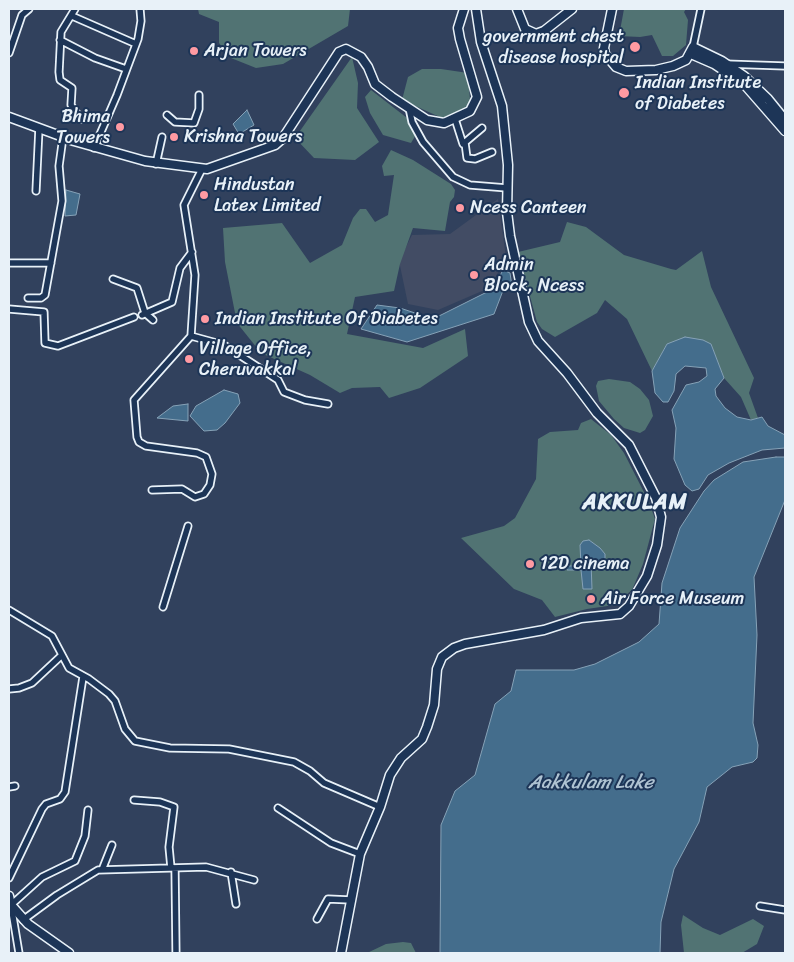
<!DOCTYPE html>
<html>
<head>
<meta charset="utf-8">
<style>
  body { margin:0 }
  #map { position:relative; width:794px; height:962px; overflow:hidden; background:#31415d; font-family:Sriracha,sans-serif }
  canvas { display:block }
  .frame { position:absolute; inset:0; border:10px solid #e8f1f8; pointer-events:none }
</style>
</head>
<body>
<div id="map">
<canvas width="794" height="962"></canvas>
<div class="frame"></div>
</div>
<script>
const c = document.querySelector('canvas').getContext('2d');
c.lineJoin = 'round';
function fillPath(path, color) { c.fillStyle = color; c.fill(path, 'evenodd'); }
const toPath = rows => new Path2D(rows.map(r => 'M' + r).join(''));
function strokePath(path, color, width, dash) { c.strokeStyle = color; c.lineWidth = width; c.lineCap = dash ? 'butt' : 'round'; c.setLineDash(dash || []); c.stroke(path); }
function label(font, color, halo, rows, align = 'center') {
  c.font = font + ' Sriracha,sans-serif'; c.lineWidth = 4; c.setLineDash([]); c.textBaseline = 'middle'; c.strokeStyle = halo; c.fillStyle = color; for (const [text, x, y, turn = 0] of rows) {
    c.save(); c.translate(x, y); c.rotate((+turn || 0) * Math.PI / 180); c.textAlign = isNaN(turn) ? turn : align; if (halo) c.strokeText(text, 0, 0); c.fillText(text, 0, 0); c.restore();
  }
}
const built = toPath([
  [498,199,507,265,500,269,489,288,438,310,408,304,399,261,412,235,450,234]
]);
const green = toPath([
  [198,9,350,9,348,26,283,64,256,68,231,58,219,43,219,22,199,14],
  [624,9,686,9,684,12,688,20,686,45,673,56,662,56,652,35,640,37,619,36],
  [352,57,358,83,357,108,379,142,355,160,314,158,295,138],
  [422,69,441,69,468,73,470,100,463,112,442,118,402,100,408,77],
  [371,90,420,128,411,143,383,135,370,113,365,97],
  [391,150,413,160,451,184,455,190,454,197,450,202,445,231,413,228,400,264,394,291,355,297,347,334,423,348,465,329,468,356,420,388,389,398,380,387,352,388,340,393,310,375,261,353,237,323,225,262,223,228,282,223,310,263,342,245,353,218,360,209,366,209,375,222,388,215,394,175,384,176,382,166],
  [567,222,586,227,624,255,671,269,676,270,702,251,711,287,754,378,749,393,758,418,751,420,741,397,724,378,711,344,667,344,652,371,627,319,605,300,597,313,555,337,542,329,537,322,518,252,560,242],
  [609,379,630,382,640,389,649,400,653,416,645,430,640,433,624,428,614,419,599,401,596,386,598,381],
  [591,419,611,435,624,453,649,502,655,519,643,564,632,590,614,605,587,609,555,617,542,600,514,589,461,538,504,526,515,518,536,479,538,439,550,432,578,430,581,423],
  [683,915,703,928,720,935,753,919,764,926,757,944,742,953,684,953,681,925],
  [403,942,411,943,416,953,367,953,386,944]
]);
const water = toPath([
  [247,110,254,125,239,134,233,124,247,110],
  [66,190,80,194,76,215,65,216,66,190],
  [503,270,510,273,512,286,504,288,494,314,407,342,361,329,377,305,400,308,433,319,493,289,503,270],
  [685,337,703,340,711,344,724,378,715,389,716,396,725,408,737,417,751,420,762,417,768,426,785,435,785,448,762,450,729,463,708,475,699,489,692,491,685,485,674,459,676,428,672,410,686,385,699,382,707,376,706,368,685,366,676,374,674,391,668,402,663,402,655,393,652,371,667,344,685,337],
  [224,390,238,394,240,403,225,423,217,430,204,431,190,416,196,406,224,390],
  [188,404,188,421,157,418,173,406,188,404],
  [776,457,785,457,785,500,754,577,757,635,753,723,758,745,757,758,753,762,732,767,707,787,699,822,674,869,661,922,660,953,440,953,441,825,455,791,475,775,495,704,511,691,516,670,574,670,595,664,639,642,659,624,662,583,680,528,704,491,714,480,743,462,776,457],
  [589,540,600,548,605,554,605,559,602,561,591,562,592,589,583,589,581,570,567,570,567,566,581,566,580,545,583,541,589,540]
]);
const street = toPath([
  [75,9,61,32,59,72,60,80,72,88,71,105,81,119],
  [72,16,136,44],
  [60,40,95,58,126,69],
  [693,47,701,9],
  [9,53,22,15,29,9],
  [726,64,785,66],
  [409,108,412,122,423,142,453,177,470,185,507,188],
  [167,115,175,122,194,123,199,109,199,95],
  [455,119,463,144,482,128],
  [465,143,467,158,475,159,492,152],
  [94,148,117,95,138,39,141,21,140,9],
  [156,164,162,137],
  [202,169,184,205,195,275,191,336,224,345,278,380,284,392,305,400,328,404],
  [36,191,39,128],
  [9,263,51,263],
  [113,279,137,288,145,313,153,320],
  [28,298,41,298,45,295,62,201,59,166,63,137],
  [9,309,44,312,45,343,58,346,134,317],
  [142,315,172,302,180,268,192,252],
  [152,490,182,489,195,497,204,494,210,485,212,474,206,457,197,453,146,446,139,442,137,437,134,400,191,336],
  [163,607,188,526],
  [9,610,52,636,69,668,89,679,109,694,115,701,125,729,135,741,170,748,229,749,294,762,310,771,324,783,380,807],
  [9,689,19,688,32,683,62,655],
  [9,787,15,786],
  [134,800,160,802,174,807,169,847,171,868],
  [278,808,331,843,360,854],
  [175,868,176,953],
  [102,870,112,845],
  [231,872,236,904],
  [9,878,42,809,46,804,60,799,65,792,83,677],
  [760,906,785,910],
  [317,919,328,899,351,900],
  [23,920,57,895,98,870,206,867,254,880],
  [19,953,11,905,42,877,75,861,85,836,88,810]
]);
const secondary = toPath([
  [517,9,525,29,536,34,544,31,572,9],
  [612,9,604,48,605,54,616,67,626,71,656,70,673,66,686,60,693,47,722,61,744,76,768,99,785,120],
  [691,54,714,64,744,84,785,131],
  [9,117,74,141,145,161,207,169,275,145,283,138,339,52,346,49,361,57,368,67,375,84,392,97,427,120,444,123,470,111,477,97,460,39,458,28,464,9],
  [9,896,11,905,28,924,69,953],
  [341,953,360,854,380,807,390,775,401,758,422,739,427,727,434,705,437,669,442,657,454,648,465,644,544,630,581,618,620,614,629,606,647,576,657,545,661,517,656,498,629,445,597,413,567,373,538,341,529,322,510,236,507,212,508,165,502,106,481,42,476,9]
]);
const markers = [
  [635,47,6,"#ff9aa2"],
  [194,51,5,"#ff9aa2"],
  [624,93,6,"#ff9aa2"],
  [120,127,5,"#ff9aa2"],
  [174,137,5,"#ff9aa2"],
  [204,195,5,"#ff9aa2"],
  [460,208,5,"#ff9aa2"],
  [474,275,5,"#ff9aa2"],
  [205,319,5,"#ff9aa2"],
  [189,359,5,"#ff9aa2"],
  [530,564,5,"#ff9aa2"],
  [591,599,5,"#ff9aa2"]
];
const poiNames = [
  ["government chest",624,37,"right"],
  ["disease hospital",624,58,"right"],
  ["Arjan Towers",204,51],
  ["Indian Institute",635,83],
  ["of Diabetes",635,104],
  ["Bhima",110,117,"right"],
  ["Towers",110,138,"right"],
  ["Krishna Towers",184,137],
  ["Hindustan",214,185],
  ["Latex Limited",214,206],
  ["Ncess Canteen",470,208],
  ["Admin",484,265],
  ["Block, Ncess",484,286],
  ["Indian Institute Of Diabetes",215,319],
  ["Village Office,",199,349],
  ["Cheruvakkal",199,370],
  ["12D cinema",540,564],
  ["Air Force Museum",601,599]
];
const waterNames = [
  ["Aakkulam Lake",591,783]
];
const districtNames = [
  ["AKKULAM",635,503]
];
fillPath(built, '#424c64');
fillPath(green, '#517373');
fillPath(water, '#446d8c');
strokePath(water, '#86a2b7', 1);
strokePath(street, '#e8f1f8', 9);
strokePath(secondary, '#e8f1f8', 11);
strokePath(street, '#1d3557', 5.5);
strokePath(secondary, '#1d3557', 8);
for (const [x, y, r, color] of markers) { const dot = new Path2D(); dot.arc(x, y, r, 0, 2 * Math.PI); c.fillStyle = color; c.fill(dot); strokePath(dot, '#1d3557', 2); }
label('18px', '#e8f1f8', '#1d3557', poiNames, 'left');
label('italic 19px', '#afc3d2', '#1d3557', waterNames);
c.letterSpacing = '1px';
label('bold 22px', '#e8f1f8', '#1d3557', districtNames);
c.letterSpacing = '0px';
</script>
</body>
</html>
